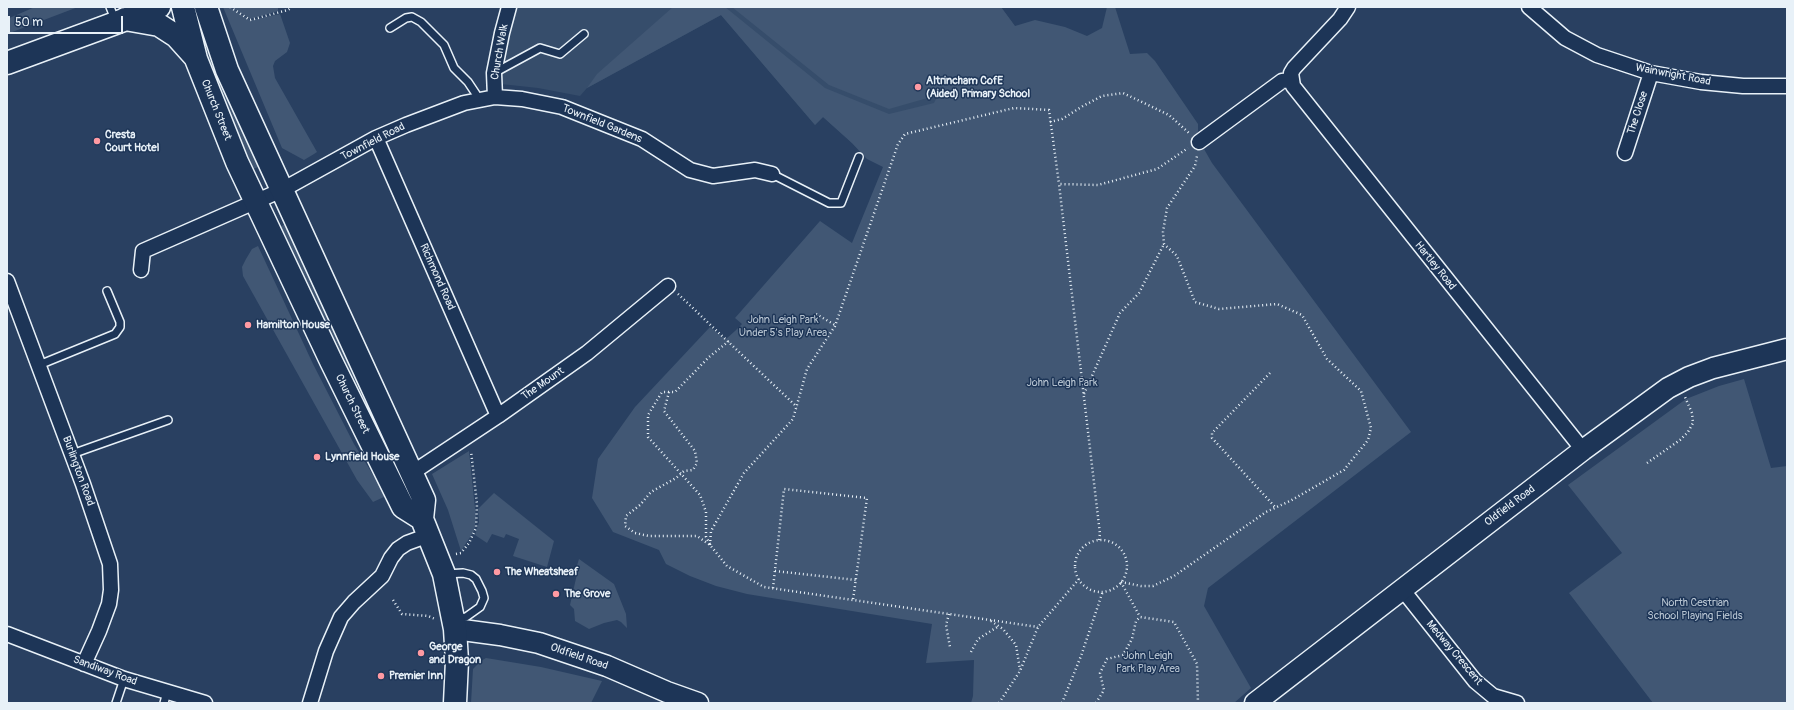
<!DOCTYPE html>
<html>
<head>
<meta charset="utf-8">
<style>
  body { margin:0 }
  #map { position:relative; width:1794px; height:710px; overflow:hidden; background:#294061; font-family:Pangolin,sans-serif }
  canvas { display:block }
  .frame { position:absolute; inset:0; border:8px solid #e8f1f8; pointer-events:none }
  .scale { position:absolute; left:8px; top:16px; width:115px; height:18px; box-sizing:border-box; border:2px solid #e8f1f8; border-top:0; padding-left:5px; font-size:12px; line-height:14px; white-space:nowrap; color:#e8f1f8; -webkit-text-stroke:3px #1d3557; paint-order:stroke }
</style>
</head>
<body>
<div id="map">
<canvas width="1794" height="710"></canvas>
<div class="frame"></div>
<div class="scale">50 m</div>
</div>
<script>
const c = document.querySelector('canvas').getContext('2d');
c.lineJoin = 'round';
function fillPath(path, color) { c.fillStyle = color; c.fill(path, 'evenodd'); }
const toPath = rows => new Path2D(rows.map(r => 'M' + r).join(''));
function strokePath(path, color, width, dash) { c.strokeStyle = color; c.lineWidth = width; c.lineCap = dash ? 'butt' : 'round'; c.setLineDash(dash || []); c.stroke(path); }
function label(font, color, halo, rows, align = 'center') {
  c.font = font + ' Pangolin,sans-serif'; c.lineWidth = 3; c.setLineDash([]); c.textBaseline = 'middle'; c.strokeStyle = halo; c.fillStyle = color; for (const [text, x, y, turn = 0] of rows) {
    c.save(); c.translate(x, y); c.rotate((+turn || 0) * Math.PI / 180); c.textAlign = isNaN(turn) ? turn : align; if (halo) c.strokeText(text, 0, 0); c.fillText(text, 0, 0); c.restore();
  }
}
const built = toPath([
  [512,7,1001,7,1047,71,867,159,852,143,823,117,815,125,721,15,587,88,580,96,538,88,501,84,498,64]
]);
const green = toPath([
  [35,7,78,7,7,34,7,19],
  [223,7,230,7,250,20,280,14,290,43,287,52,275,61,273,66,275,78,317,152,314,154,304,160,282,148],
  [231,7,278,7,278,11,250,19],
  [673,7,725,7,825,88,889,114,934,103,943,85,931,97,889,109,829,85,732,7,1001,7,1015,26,1035,20,1065,27,1087,36,1102,28,1107,7,1115,7,1130,54,1147,53,1155,61,1198,124,1198,131,1196,135,1212,163,1411,432,1208,588,1204,606,1251,688,1234,703,971,703,973,696,974,660,926,663,932,624,747,594,716,586,690,576,666,564,659,550,613,532,592,498,598,459,635,407,710,327,726,339,735,331,742,324,735,318,820,221,852,243,883,167,867,159,852,143,823,117,815,125,721,15,587,88,597,74],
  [204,36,261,166,253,169,217,85,200,37],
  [287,223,413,496,407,499,278,228],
  [258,246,313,364,354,444,386,496,373,502,357,480,243,276,242,267,246,259,252,249],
  [1744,379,1771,468,1787,466,1787,703,1653,703,1569,593,1622,553,1568,485,1686,399,1719,386],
  [469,451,476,518,474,531,461,551,448,510,432,474],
  [494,493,554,541,547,567,513,556,519,539,506,534,504,538,492,534,487,543,475,535,479,522,478,509],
  [579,559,614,584,626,614,627,628,621,622,617,620,604,623,589,629,575,621,574,609,570,605,577,574,575,572],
  [486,658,541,667,602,681,591,703,471,703,473,669,481,661]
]);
const path = toPath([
  [230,7,250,20,288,10,292,7],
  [1050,122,1062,119,1083,106,1102,96,1123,93,1169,115,1189,133],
  [678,294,797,407],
  [816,314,835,325],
  [1270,373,1212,433,1212,438,1276,508],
  [669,392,664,411,695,451,697,463,693,470,684,471,676,478,651,492,640,505,626,516,625,526,635,533,649,536,697,536,710,545,727,566,764,587,1038,627],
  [1084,394,1120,313,1139,293,1164,244],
  [1647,463,1680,440,1688,432,1693,423,1692,413,1685,397],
  [1099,540,1100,534,1059,184,1098,185,1157,169,1188,148],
  '1075 566a26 26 0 1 1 52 0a26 26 0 1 1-52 0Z',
  [710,544,706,537,706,512,700,495,648,437,648,415,662,392,675,392,709,357,729,341],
  [710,545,711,531,744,473,793,419,807,369,835,326,898,144,905,134,1014,108,1049,110,1059,184],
  [456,554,461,553,469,543,476,528,477,504,471,451],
  [775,571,856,580],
  [1121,582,1141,586,1153,586,1174,576,1266,512,1290,501,1344,470,1368,440,1371,428,1361,391,1327,359,1302,315,1277,304,1219,309,1195,302,1177,256,1164,244,1163,232,1167,208,1195,166,1197,156],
  [1121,582,1140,617],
  [773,588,784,489,867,498,853,600],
  [393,600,402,614,428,616,435,619],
  [949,614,946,625,950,647],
  [991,621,1003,629,1016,645,1020,670],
  [971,652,978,639,999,626],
  [999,703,1020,671,1038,627,1079,579],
  [1062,703,1081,656,1103,591],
  [1096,703,1104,690,1100,673,1107,659,1123,655,1132,639,1136,621,1140,617,1174,622,1197,664,1198,703]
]);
const lane = toPath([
  [110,7,116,22],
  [390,28,406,18,412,17,421,22,444,45,454,68,468,82,480,100],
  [494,73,540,48,560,54,584,34],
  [772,174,829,203,841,203,859,157],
  [39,365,115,334,120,327,120,322,107,291],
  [72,454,168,420],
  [446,574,463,573,471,575,476,579,482,591,484,598,480,607,466,617,456,619],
  [116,703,124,679],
  [164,703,167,692]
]);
const street = toPath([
  [1348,7,1340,19,1294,68,1291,73,1293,86,1583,450],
  [1529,7,1565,38,1597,55,1651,73,1701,82,1743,86,1787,86],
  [495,97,494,73,502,33,509,7],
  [376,138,498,416],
  [1199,142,1282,81,1291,80],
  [1625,153,1651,73],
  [141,270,143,251,282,190,376,138,406,125,464,103,495,97,522,99,562,107,642,139,690,170,713,176,755,170,772,174],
  [7,281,83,484,110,564,111,590,109,604,99,631,84,664],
  [412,473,498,416,587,353,668,286],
  [1402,589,1475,681,1493,696,1517,703],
  [7,634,124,679,205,703],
  [310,703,326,651,341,617,354,602,382,576,391,558,398,549,407,543,429,535]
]);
const secondary = toPath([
  [455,629,500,635,539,643,607,666,667,692,698,703],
  [1255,703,1583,450,1668,388,1689,377,1713,368,1787,349]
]);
const highway = toPath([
  [183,7,196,59,237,162,331,361,403,507,422,519],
  [206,7,227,70,424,500,422,519,444,574,455,629,457,661,455,703],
  [125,19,159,25,176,36,194,56],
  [7,63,159,7]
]);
const markers = [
  [918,87,4,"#ff9aa2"],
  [97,141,4,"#ff9aa2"],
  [248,325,4,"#ff9aa2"],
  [317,457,4,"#ff9aa2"],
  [497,572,4,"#ff9aa2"],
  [556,594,4,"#ff9aa2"],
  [421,653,4,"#ff9aa2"],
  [381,676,4,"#ff9aa2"]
];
const streetNames = [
  ["Church Walk",500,52,-80],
  ["Wainwright Road",1673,75,11],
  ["Church Street",216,110,68],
  ["The Close",1638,113,-72],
  ["Townfield Gardens",602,124,22],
  ["Townfield Road",373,142,-27],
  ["Hartley Road",1435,266,51],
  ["Richmond Road",437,277,66],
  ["The Mount",543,384,-35],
  ["Church Street",352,404,64],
  ["Burlington Road",78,471,70],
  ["Oldfield Road",1510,506,-37],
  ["Medway Crescent",1454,653,50],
  ["Oldfield Road",579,657,19],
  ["Sandiway Road",105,671,20]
];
const poiNames = [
  ["Altrincham CofE",926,81],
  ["(Aided) Primary School",926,94],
  ["Cresta",105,135],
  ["Court Hotel",105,148],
  ["Hamilton House",256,325],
  ["Lynnfield House",325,457],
  ["The Wheatsheaf",505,572],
  ["The Grove",564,594],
  ["George",429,647],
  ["and Dragon",429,660],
  ["Premier Inn",389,676]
];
const parkNames = [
  ["John Leigh Park",783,320],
  ["Under 5's Play Area",783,333],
  ["John Leigh Park",1062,383],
  ["North Cestrian",1695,603],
  ["School Playing Fields",1695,616],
  ["John Leigh",1148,656],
  ["Park Play Area",1148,669]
];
fillPath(built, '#364d6b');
fillPath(green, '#415774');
strokePath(lane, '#e8f1f8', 10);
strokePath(street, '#e8f1f8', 17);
strokePath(secondary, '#e8f1f8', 23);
strokePath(highway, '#e8f1f8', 25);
strokePath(path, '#e8f1f8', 2.5, [1, 3]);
strokePath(lane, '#1d3557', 7);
strokePath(street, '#1d3557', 14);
strokePath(secondary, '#1d3557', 20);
strokePath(highway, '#1d3557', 22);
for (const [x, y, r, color] of markers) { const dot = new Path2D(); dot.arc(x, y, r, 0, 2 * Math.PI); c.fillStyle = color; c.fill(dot); strokePath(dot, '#1d3557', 1.5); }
label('11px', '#e8f1f8', '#1d3557', streetNames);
label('bold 11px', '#e8f1f8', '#1d3557', poiNames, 'left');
label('11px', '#b6c3d0', '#1d3557', parkNames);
</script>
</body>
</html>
